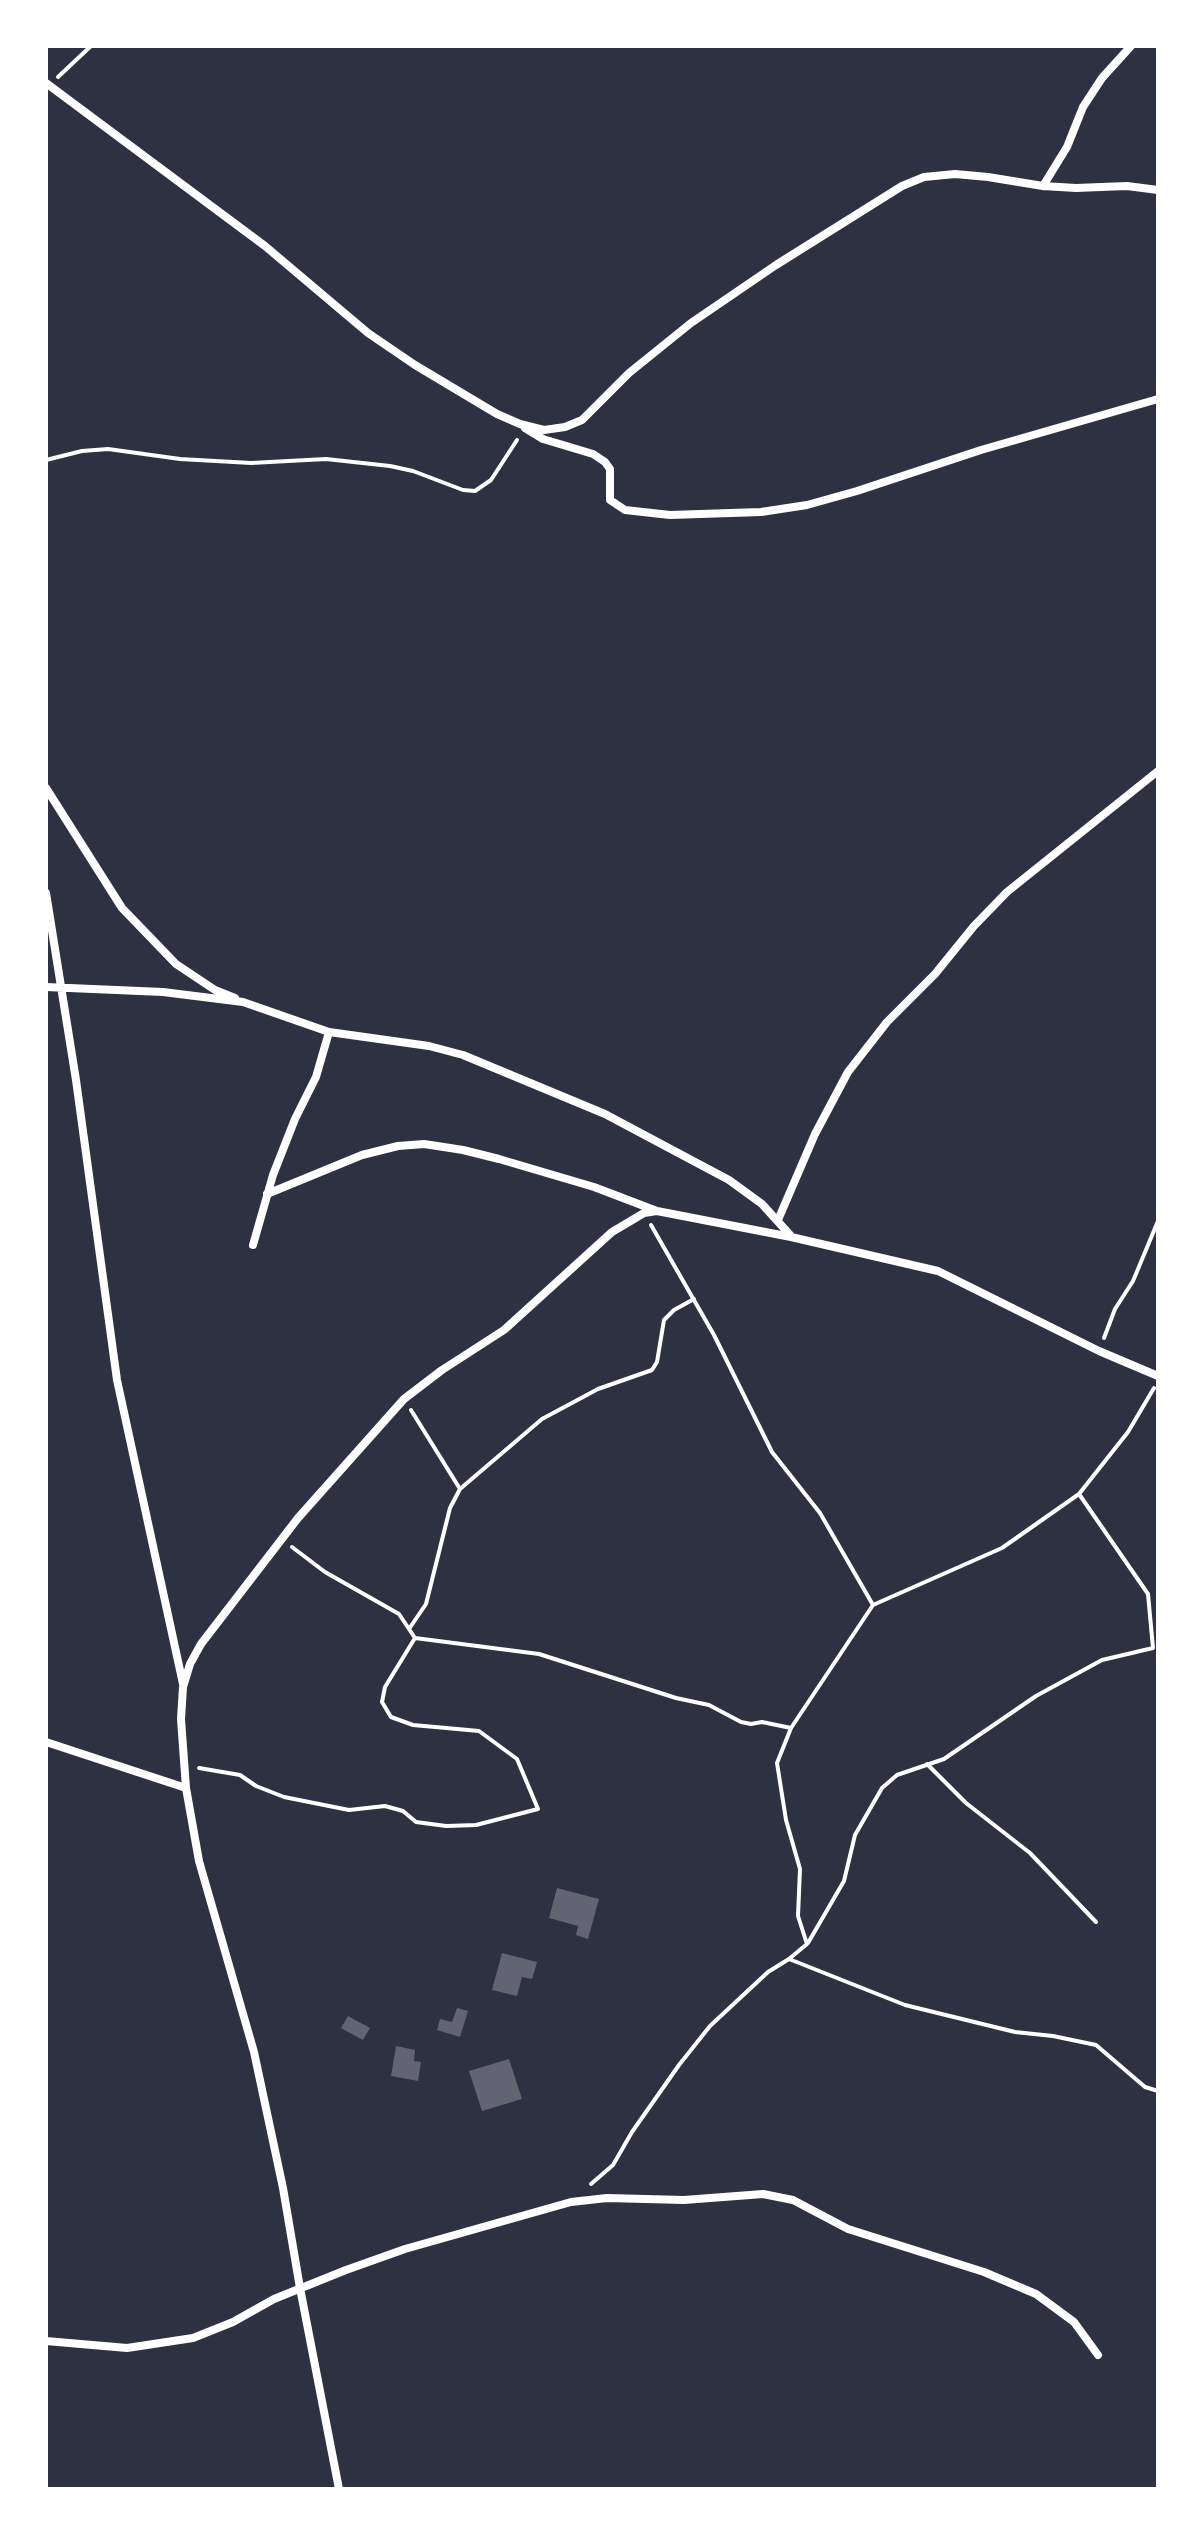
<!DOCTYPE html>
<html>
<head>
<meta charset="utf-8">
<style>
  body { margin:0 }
  #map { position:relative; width:1204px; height:2535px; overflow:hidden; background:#2d3142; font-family:Georgia,serif }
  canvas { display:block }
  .frame { position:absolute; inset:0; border:48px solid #fff; pointer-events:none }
</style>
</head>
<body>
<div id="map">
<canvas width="1204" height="2535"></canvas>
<div class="frame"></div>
</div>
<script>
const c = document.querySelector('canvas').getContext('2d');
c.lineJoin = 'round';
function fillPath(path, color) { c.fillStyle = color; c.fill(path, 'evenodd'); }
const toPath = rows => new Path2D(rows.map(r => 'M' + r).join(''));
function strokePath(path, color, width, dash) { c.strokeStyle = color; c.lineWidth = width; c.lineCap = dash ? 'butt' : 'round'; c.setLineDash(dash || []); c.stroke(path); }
const building = toPath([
  [557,1888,599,1899,588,1939,576,1935,578,1926,549,1918],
  [502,1953,537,1962,532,1979,522,1977,517,1996,492,1990],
  [457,2008,468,2011,460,2037,437,2030,440,2019,452,2022],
  [348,2016,370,2028,363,2040,341,2028],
  [396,2046,415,2050,414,2061,421,2062,418,2081,391,2076],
  [509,2059,522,2099,482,2111,469,2071]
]);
const path = toPath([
  [58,77,91,46],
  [46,460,82,451,108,449,180,459,251,463,326,459,390,466,413,471,463,490,475,491,491,480,517,440],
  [651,1225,714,1335,772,1452,820,1513,873,1605],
  [1104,1338,1115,1309,1133,1281,1158,1221],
  [411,1410,460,1489],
  [292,1547,325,1572,399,1614,415,1638,539,1654,676,1698,709,1705,741,1722,751,1724,762,1722,791,1728],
  [409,1629,426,1604,450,1508,460,1489,542,1419,598,1389,652,1370,657,1362,664,1320,674,1310,694,1299],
  [927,1764,966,1803,1030,1853,1096,1922],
  [199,1768,240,1775,256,1786,284,1797,349,1810,385,1806,403,1811,416,1822,446,1826,476,1825,538,1809,517,1759,479,1731,413,1725,391,1717,382,1702,385,1687,415,1638],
  [808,1943,844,1881,855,1835,882,1788,897,1775,944,1759,1036,1696,1102,1660,1153,1648,1148,1594,1079,1494],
  [789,1959,905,2005,1015,2032,1053,2036,1096,2045,1145,2087,1158,2091],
  [591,2184,613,2165,632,2132,679,2065,710,2026,768,1972,789,1959,807,1944,798,1916,800,1869,786,1820,777,1763,791,1728,873,1605,1002,1548,1079,1494,1128,1432,1154,1388]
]);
const minor = toPath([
  [46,83,265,246,368,333,415,365,497,414,520,424,544,430,565,427,582,420,629,373,691,323,776,265,902,186,924,177,955,174,988,177,1043,186,1076,188,1127,186,1158,190],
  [1043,186,1067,147,1083,107,1102,78,1131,46],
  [525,428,543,439,593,454,605,462,610,469,610,500,625,510,670,515,761,512,807,505,857,491,981,450,1158,399],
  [46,788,122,908,176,964,215,990,235,998],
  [46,893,76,1080,117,1380,183,1684],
  [46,987,163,992,243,1002,329,1032,429,1046,463,1055,605,1114,729,1180,762,1204,791,1236],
  [267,1194,362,1155,398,1146,424,1144,463,1150,499,1159,594,1187,657,1211],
  [778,1220,815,1134,848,1072,887,1022,935,974,974,926,1007,892,1158,771],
  [253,1245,273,1175,295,1119,316,1077,329,1032],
  [46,1742,186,1788],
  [46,2341,127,2348,193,2338,233,2322,274,2299,346,2270,405,2249,571,2202,607,2198,684,2200,763,2194,793,2200,848,2229,984,2272,1036,2294,1074,2322,1098,2355],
  [339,2489,300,2288,283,2188,254,2052,199,1861,186,1788,181,1719,183,1687,190,1664,201,1644,298,1518,404,1399,442,1370,504,1330,612,1232,644,1213,657,1211,791,1237,938,1271,1099,1351,1158,1376]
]);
fillPath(building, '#626471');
strokePath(path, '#fff', 4);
strokePath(minor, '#fff', 8);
</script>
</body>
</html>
